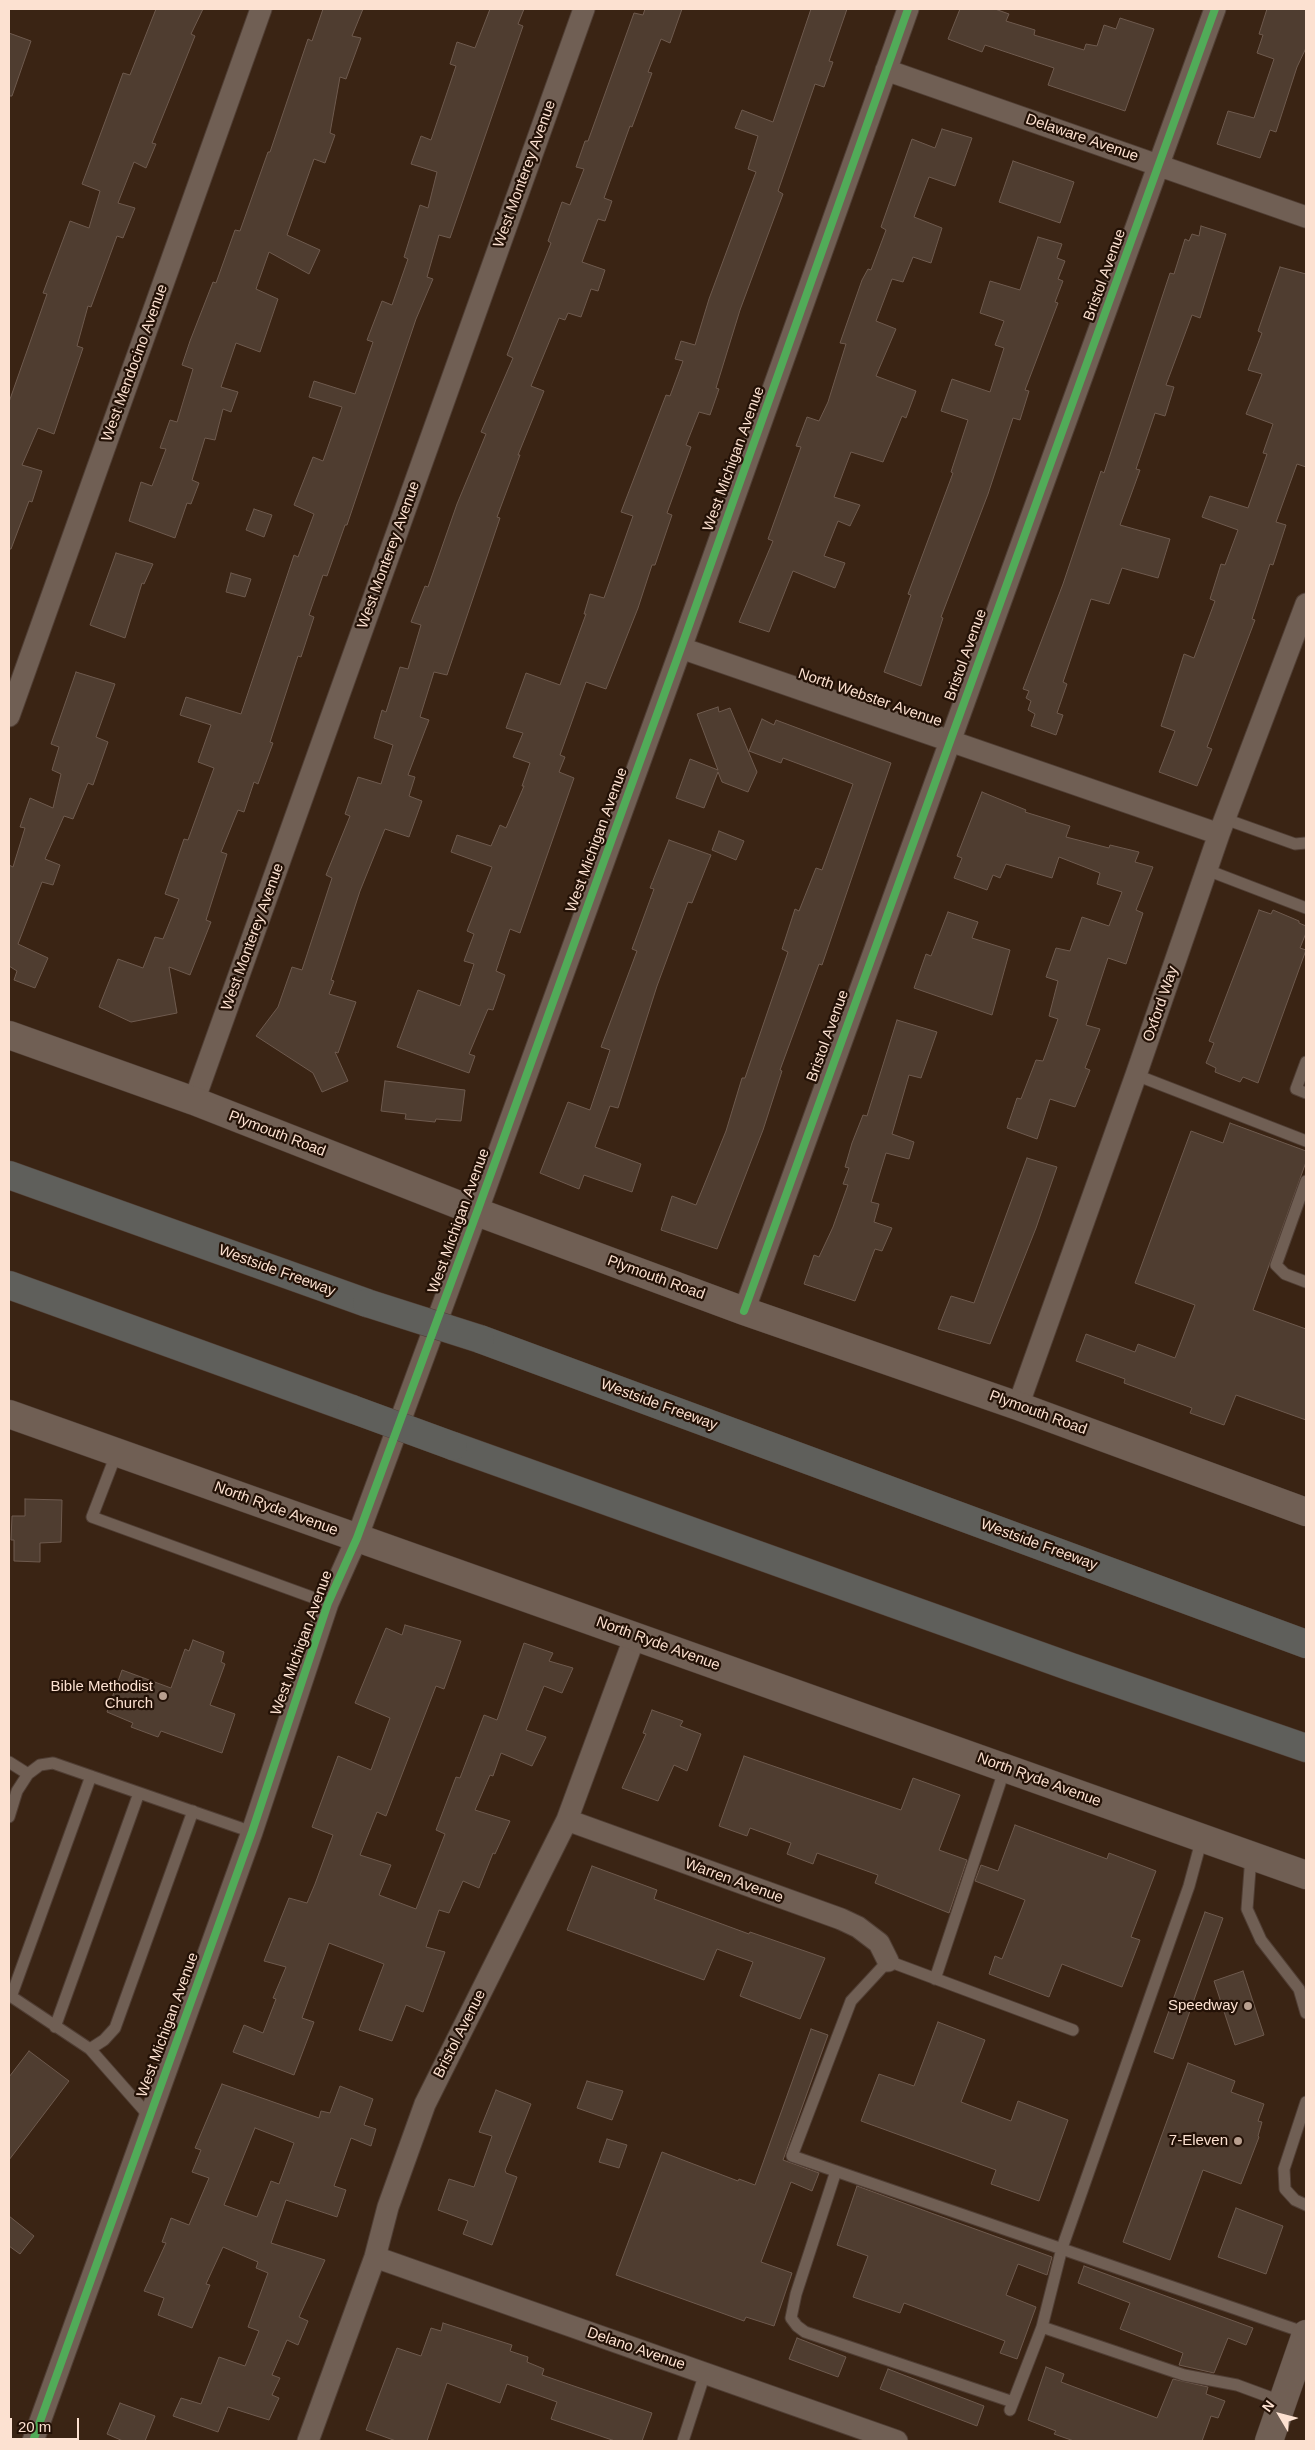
<!DOCTYPE html>
<html>
<head>
<meta charset="utf-8">
<style>
  body { margin:0 }
  #map { position:relative; width:1315px; height:2450px; overflow:hidden; background:#3a2414; font-family:Arial,sans-serif }
  canvas { display:block }
  .frame { position:absolute; inset:0; border:10px solid #fce1d1; pointer-events:none }
  .north { position:absolute; left:1255px; top:2390px; width:50px; height:50px; -webkit-text-stroke:4px #231106; paint-order:stroke; rotate:307deg; font-size:14px; font-weight:700; line-height:20px; text-align:center; color:#fce1d1 }
  .north::after { content:''; display:block; margin:auto; width:18px; height:22px; background:#fce1d1; clip-path:polygon(50% 0,100% 100%,50% 72%,0 100%) }
  .scale { position:absolute; left:10px; top:2418px; width:69px; height:22px; box-sizing:border-box; border:2px solid #fce1d1; border-top:0; padding-left:6px; font-size:15px; line-height:18px; white-space:nowrap; color:#fce1d1; -webkit-text-stroke:4px #231106; paint-order:stroke }
</style>
</head>
<body>
<div id="map">
<canvas width="1315" height="2450"></canvas>
<div class="frame"></div>
<div class="north">N</div>
<div class="scale">20 m</div>
</div>
<script>
const c = document.querySelector('canvas').getContext('2d');
c.lineJoin = 'round';
function fillPath(path, color) { c.fillStyle = color; c.fill(path, 'evenodd'); }
const toPath = rows => new Path2D(rows.map(r => 'M' + r).join(''));
function strokePath(path, color, width, dash) { c.strokeStyle = color; c.lineWidth = width; c.lineCap = dash ? 'butt' : 'round'; c.setLineDash(dash || []); c.stroke(path); }
function label(font, color, halo, rows, align = 'center') {
  c.font = font + ' Arial,sans-serif'; c.lineWidth = 4.5; c.setLineDash([]); c.textBaseline = 'middle'; c.strokeStyle = halo; c.fillStyle = color; for (const [text, x, y, turn = 0] of rows) {
    c.save(); c.translate(x, y); c.rotate((+turn || 0) * Math.PI / 180); c.textAlign = isNaN(turn) ? turn : align; if (halo) c.strokeText(text, 0, 0); c.fillText(text, 0, 0); c.restore();
  }
}
const building = toPath([
  [156,9,203,9,191,34,195,36,152,143,156,144,146,168,134,162,118,203,135,208,123,238,117,236,91,307,88,306,77,346,83,348,54,434,38,428,22,465,42,471,32,502,29,501,11,549,9,549,9,402,47,294,43,293,70,221,89,228,100,191,82,184,123,73,130,75,156,9],
  [323,9,363,9,352,36,361,38,346,79,340,77,330,133,335,135,325,163,314,159,287,235,320,250,309,274,269,252,256,289,278,299,260,352,236,343,221,387,238,392,231,412,223,409,215,440,205,438,192,480,199,483,191,504,187,503,175,538,129,521,141,482,152,486,166,449,160,448,170,420,177,422,193,369,182,365,190,341,213,282,216,283,235,230,240,231,268,152,270,152,308,39,312,41,323,9],
  [490,9,524,9,518,24,523,26,450,238,439,235,427,277,433,279,416,319,347,525,345,525,327,576,323,575,309,615,314,617,301,657,298,656,270,742,273,743,258,784,254,782,244,812,238,810,221,852,227,854,206,920,211,922,190,975,169,967,177,1013,131,1022,99,1007,118,959,143,968,155,937,163,939,179,899,165,894,184,839,188,840,214,768,198,762,211,725,180,715,186,697,241,714,294,555,298,557,314,514,294,505,313,457,323,461,342,407,309,397,314,381,355,394,373,342,367,340,382,301,392,305,408,259,404,257,420,205,428,208,437,172,411,164,421,136,431,140,456,66,450,64,457,42,475,48,490,9],
  [645,9,682,9,670,43,661,39,648,72,652,73,632,127,630,126,604,198,612,201,605,221,598,219,582,262,605,270,598,291,591,289,581,317,568,313,565,320,559,318,531,386,544,391,518,455,520,455,497,517,500,518,447,675,434,672,420,717,429,720,408,775,415,777,409,796,422,801,409,837,385,829,360,891,331,980,334,981,329,994,356,1002,338,1053,335,1052,348,1081,322,1092,313,1073,256,1036,278,1007,292,967,302,970,332,878,326,875,350,816,345,814,358,777,381,784,393,745,374,738,382,710,386,712,400,667,408,669,421,625,411,622,425,586,428,587,457,504,486,434,481,432,513,358,507,355,551,243,548,241,562,202,570,205,584,169,576,167,585,141,588,141,634,13,643,15,645,9],
  [811,9,847,9,829,61,833,62,824,87,815,84,778,191,783,194,740,310,716,388,719,389,710,415,699,412,686,445,691,447,667,513,672,515,655,565,652,565,638,608,606,689,586,682,560,755,565,757,559,772,574,778,520,933,510,929,496,971,505,975,493,1010,488,1009,469,1054,475,1056,469,1073,397,1047,418,990,460,1006,474,964,464,961,474,934,467,931,492,867,451,852,457,835,491,846,500,825,506,828,524,786,522,786,530,763,513,757,523,733,506,728,526,673,560,685,586,614,584,614,590,594,604,598,633,516,621,512,666,395,670,396,683,361,675,359,681,341,695,345,709,299,756,172,748,169,758,136,735,128,742,110,773,122,811,9],
  [960,9,995,9,1009,14,1006,21,1035,30,1034,35,1084,50,1086,44,1097,46,1104,25,1116,29,1120,18,1154,29,1125,111,1048,85,1054,68,985,45,982,52,948,39,960,9],
  [1267,9,1306,9,1306,48,1297,67,1276,132,1270,130,1260,158,1217,144,1228,111,1254,118,1274,59,1257,53,1263,35,1259,34,1267,9],
  [9,33,31,41,12,96,9,96,9,33],
  [942,129,972,138,955,186,929,177,914,217,942,228,931,263,913,257,903,282,892,279,876,321,896,329,876,376,916,391,906,418,902,416,883,462,851,452,834,497,860,505,850,526,838,521,824,556,845,563,835,588,793,571,769,632,739,622,773,541,768,539,801,447,796,446,807,417,819,421,828,402,846,344,840,343,862,280,868,269,871,270,886,230,881,227,912,139,935,148,942,129],
  [1013,161,1074,182,1060,223,999,202,1013,161],
  [1201,226,1226,234,1200,318,1192,315,1166,385,1174,387,1165,416,1155,413,1136,469,1140,470,1120,525,1170,539,1158,578,1122,568,1109,604,1091,599,1063,682,1067,684,1057,713,1063,715,1056,735,1031,726,1035,714,1028,710,1031,701,1026,698,1029,691,1023,689,1063,584,1101,471,1104,473,1170,273,1174,274,1185,239,1189,241,1192,234,1199,236,1201,226],
  [1038,237,1062,244,1057,258,1065,261,1058,279,1063,281,1055,302,1058,303,1025,390,1029,391,1020,420,1013,418,988,494,941,617,943,618,921,686,884,672,911,595,908,594,953,473,951,472,968,420,941,411,952,379,990,392,1004,348,995,345,1004,321,980,313,990,281,1020,290,1038,237],
  [1280,267,1306,274,1306,467,1297,464,1276,522,1286,525,1273,565,1270,564,1252,619,1255,620,1207,747,1212,749,1197,786,1159,772,1175,731,1161,726,1184,654,1194,658,1215,601,1210,599,1221,564,1225,565,1238,530,1202,517,1210,496,1248,508,1267,454,1263,453,1273,424,1246,414,1262,374,1248,370,1262,333,1258,331,1280,267],
  [254,509,272,515,264,537,246,530,254,509],
  [116,553,153,564,144,584,142,583,125,638,90,625,116,553],
  [231,573,251,579,245,597,226,592,231,573],
  [76,672,115,684,96,737,108,742,93,785,88,783,73,819,64,816,45,859,60,865,53,885,42,882,18,944,48,958,35,988,14,980,17,971,9,966,9,865,13,867,25,828,20,827,30,798,53,808,61,774,52,770,59,747,51,744,76,672],
  [718,707,719,712,730,708,757,772,748,792,722,782,718,772,704,808,676,798,690,759,718,770,697,714,718,707],
  [762,719,774,725,776,720,891,763,822,965,819,964,780,1070,782,1071,763,1130,717,1249,661,1230,672,1196,696,1205,726,1131,742,1078,745,1078,788,952,782,949,795,909,799,911,816,868,822,870,853,784,783,758,781,763,749,751,762,719],
  [982,792,1026,810,1025,812,1070,826,1066,837,1109,848,1110,845,1139,852,1135,862,1153,867,1136,910,1143,913,1126,964,1108,958,1086,1025,1100,1029,1085,1068,1090,1070,1075,1107,1050,1099,1037,1139,1007,1128,1017,1098,1021,1099,1036,1060,1043,1061,1058,1019,1049,1016,1058,981,1046,977,1056,948,1070,951,1082,917,1109,926,1122,892,1097,884,1100,873,1059,857,1052,878,1006,864,1000,878,993,875,987,890,954,878,962,858,957,856,982,792],
  [719,831,744,841,736,860,712,850,719,831],
  [669,840,711,855,692,903,688,902,657,986,618,1108,610,1106,595,1147,641,1164,632,1192,584,1175,579,1189,540,1173,568,1102,590,1110,610,1050,601,1047,637,951,632,949,654,889,650,888,669,840],
  [1259,910,1271,914,1273,910,1299,921,1299,923,1306,926,1306,933,1300,948,1306,950,1258,1083,1243,1077,1240,1082,1215,1072,1216,1068,1206,1063,1214,1043,1209,1041,1259,910],
  [948,912,978,922,972,938,1010,950,992,1015,914,988,926,954,931,956,948,912],
  [897,1020,937,1032,921,1078,909,1075,892,1134,914,1142,909,1159,886,1153,871,1202,879,1204,874,1222,892,1228,882,1251,875,1249,855,1301,804,1284,814,1255,819,1257,833,1227,848,1185,843,1184,849,1168,845,1167,852,1143,863,1115,867,1116,897,1020],
  [385,1081,465,1090,461,1121,436,1119,435,1122,405,1119,406,1114,381,1111,385,1081],
  [1230,1123,1306,1151,1306,1162,1253,1310,1306,1329,1306,1420,1236,1395,1224,1425,1190,1413,1192,1408,1124,1383,1125,1379,1076,1361,1086,1334,1135,1352,1138,1344,1175,1358,1195,1305,1135,1283,1191,1131,1223,1143,1230,1123],
  [1027,1158,1057,1167,1036,1228,990,1344,938,1329,951,1296,974,1303,1027,1158],
  [25,1499,62,1500,61,1542,40,1543,40,1562,14,1561,14,1540,11,1540,12,1516,25,1516,25,1499],
  [405,1625,461,1641,444,1689,436,1686,386,1816,377,1812,360,1855,391,1865,379,1895,416,1909,445,1834,436,1830,456,1777,460,1778,484,1715,497,1720,524,1643,553,1653,549,1661,573,1668,562,1693,544,1686,526,1730,546,1737,532,1766,501,1753,493,1776,490,1775,475,1810,510,1821,495,1854,493,1853,479,1888,463,1881,449,1913,439,1910,426,1947,445,1952,423,2012,406,2005,392,2041,359,2030,384,1964,329,1943,302,2018,314,2022,294,2075,233,2052,244,2025,263,2033,276,1999,273,1998,286,1967,264,1961,289,1898,307,1903,315,1884,333,1835,312,1827,338,1756,371,1770,390,1718,355,1703,386,1628,402,1635,405,1625],
  [193,1640,224,1652,221,1662,225,1664,210,1705,235,1714,222,1753,161,1731,158,1737,131,1727,133,1723,107,1712,122,1670,171,1688,185,1649,189,1651,193,1640],
  [652,1710,683,1721,680,1726,701,1734,687,1771,674,1765,658,1801,622,1788,646,1734,643,1733,652,1710],
  [744,1756,901,1810,913,1778,960,1795,939,1850,967,1860,949,1913,875,1883,878,1875,817,1853,813,1864,787,1854,791,1843,750,1828,747,1836,719,1826,744,1756],
  [1015,1825,1107,1859,1109,1853,1156,1871,1131,1937,1140,1940,1122,1987,1062,1964,1049,1997,989,1974,995,1956,1002,1959,1025,1900,975,1881,981,1865,998,1871,1015,1825],
  [592,1866,657,1890,654,1899,749,1934,750,1932,825,1958,800,2019,740,1996,753,1962,736,1956,717,1949,704,1980,567,1930,592,1866],
  [1205,1912,1223,1918,1173,2059,1154,2052,1205,1912],
  [1243,1971,1264,2035,1235,2045,1214,1981,1243,1971],
  [938,2022,985,2040,961,2102,1011,2121,1018,2101,1068,2120,1039,2201,991,2184,996,2170,861,2121,879,2074,914,2086,938,2022],
  [811,2029,828,2035,783,2160,819,2173,812,2191,791,2182,761,2262,792,2273,774,2326,746,2317,744,2321,616,2275,662,2152,738,2181,739,2179,755,2185,811,2029],
  [29,2051,69,2081,9,2160,9,2077,29,2051],
  [1188,2063,1235,2081,1231,2092,1264,2104,1258,2121,1262,2122,1258,2136,1259,2137,1241,2184,1203,2170,1170,2260,1123,2242,1188,2063],
  [587,2081,623,2091,612,2120,577,2108,587,2081],
  [222,2084,319,2118,321,2111,330,2113,340,2086,373,2099,364,2125,376,2129,371,2146,351,2138,334,2186,346,2190,337,2217,286,2200,271,2243,325,2260,299,2317,308,2321,298,2345,287,2340,272,2375,280,2378,272,2395,279,2398,269,2420,228,2407,218,2432,173,2416,181,2398,201,2404,219,2357,245,2366,259,2331,248,2327,268,2273,256,2268,258,2262,223,2247,206,2284,210,2285,192,2328,158,2315,164,2298,144,2291,166,2243,162,2242,171,2218,189,2225,209,2178,192,2172,201,2150,195,2148,222,2084],
  [255,2128,294,2143,279,2184,271,2181,257,2217,224,2205,255,2128],
  [496,2090,531,2104,505,2170,506,2173,517,2177,492,2245,463,2234,468,2221,438,2210,449,2179,474,2187,492,2136,479,2132,496,2090],
  [607,2139,627,2145,619,2168,599,2162,607,2139],
  [857,2186,1052,2257,1047,2275,1018,2264,1006,2295,1036,2307,1017,2359,1000,2353,1005,2341,904,2303,900,2313,853,2297,868,2256,837,2245,857,2186],
  [1236,2208,1283,2226,1266,2274,1218,2257,1236,2208],
  [9,2216,34,2236,20,2254,9,2246,9,2216],
  [1084,2266,1253,2328,1246,2345,1228,2338,1214,2373,1179,2365,1183,2353,1120,2329,1130,2303,1078,2283,1084,2266],
  [443,2323,512,2345,510,2351,528,2357,527,2362,544,2369,542,2375,652,2413,642,2441,615,2441,551,2419,557,2402,507,2384,500,2403,447,2383,427,2441,396,2441,366,2430,397,2348,421,2356,431,2328,441,2331,443,2323],
  [797,2338,846,2357,838,2377,789,2359,797,2338],
  [1046,2367,1064,2374,1061,2382,1157,2418,1173,2379,1208,2387,1206,2394,1225,2401,1218,2418,1211,2416,1202,2441,1074,2441,1054,2434,1056,2431,1028,2420,1046,2367],
  [888,2369,984,2406,977,2426,880,2389,888,2369],
  [120,2403,155,2416,145,2441,123,2441,107,2434,120,2403]
]);
const lane = toPath([
  [1225,819,1295,844,1306,843],
  [1207,870,1306,908],
  [1306,1062,1296,1089,1306,1093],
  [1136,1075,1306,1141],
  [1306,1181,1276,1265,1285,1274,1306,1282],
  [117,1452,92,1517,328,1603],
  [9,1762,28,1774],
  [9,1817,17,1791,28,1774,40,1765,53,1763,252,1832],
  [1251,1856,1247,1909,1261,1940,1299,1989,1306,2013],
  [935,1979,1005,1768],
  [9,1995,90,2049,149,2116],
  [11,1997,91,1776],
  [55,2027,139,1793],
  [1073,2030,888,1961,851,2001,792,2156,1306,2333],
  [90,2049,104,2040,115,2028,193,1811],
  [1306,2102,1284,2169,1285,2189,1295,2200,1306,2205],
  [836,2171,796,2294,791,2318,797,2326,805,2332,1013,2402],
  [1042,2327,1062,2248,1189,1886,1202,1838],
  [1010,2410,1042,2327,1184,2375,1237,2385,1283,2402],
  [683,2441,705,2373]
]);
const street = toPath([
  [886,70,1306,217],
  [681,648,1219,834],
  [9,716,261,9],
  [194,1101,584,9],
  [744,1311,1215,9],
  [1018,1406,1136,1075,1219,834,1306,604],
  [567,1820,841,1919,858,1927,879,1943,888,1961],
  [375,2257,897,2441],
  [33,2441,252,1832,328,1603,357,1538,477,1212,681,648,908,9],
  [308,2441,375,2257,388,2207,425,2104,567,1820,635,1636]
]);
const secondary = toPath([
  [9,1035,194,1101,477,1212,744,1311,1018,1406,1306,1512],
  [9,1414,1306,1875],
  [1269,2441,1306,2334]
]);
const highway = toPath([
  [9,1175,367,1303],
  [9,1285,352,1409],
  [480,1339,1306,1644],
  [453,1446,1071,1667,1306,1748]
]);
const highwayBridge = toPath([
  [367,1303,480,1339],
  [352,1409,453,1446]
]);
const cycleway = toPath([
  [744,1311,1215,9],
  [33,2441,252,1832,328,1603,357,1538,477,1212,681,648,908,9]
]);
const markers = [
  [163,1696,5,"#b89f8f"],
  [1248,2006,5,"#b89f8f"],
  [1238,2141,5,"#b89f8f"]
];
const streetNames = [
  ["Delaware Avenue",1082,138,19],
  ["West Monterey Avenue",525,174,-70],
  ["Bristol Avenue",1105,275,-70],
  ["West Mendocino Avenue",135,363,-70],
  ["West Michigan Avenue",734,459,-70],
  ["West Monterey Avenue",389,555,-70],
  ["Bristol Avenue",966,655,-70],
  ["North Webster Avenue",870,698,19],
  ["West Michigan Avenue",597,840,-70],
  ["West Monterey Avenue",253,937,-70],
  ["Oxford Way",1161,1004,-71],
  ["Bristol Avenue",828,1036,-70],
  ["Plymouth Road",277,1134,21],
  ["West Michigan Avenue",459,1221,-70],
  ["Westside Freeway",277,1271,20],
  ["Plymouth Road",656,1278,20],
  ["Westside Freeway",659,1405,20],
  ["Plymouth Road",1038,1413,20],
  ["North Ryde Avenue",276,1509,20],
  ["Westside Freeway",1039,1545,20],
  ["West Michigan Avenue",302,1643,-70],
  ["North Ryde Avenue",658,1644,20],
  ["North Ryde Avenue",1039,1780,20],
  ["Warren Avenue",734,1881,20],
  ["West Michigan Avenue",168,2025,-70],
  ["Bristol Avenue",460,2034,-63],
  ["Delano Avenue",636,2349,19]
];
const poiNames = [
  ["Bible Methodist",153,1687],
  ["Church",153,1704],
  ["Speedway",1238,2006],
  ["7-Eleven",1228,2141]
];
fillPath(building, '#4f3d30');
strokePath(building, '#6e5a4e', 1);
strokePath(lane, '#503e34', 13);
strokePath(street, '#503e34', 23);
strokePath(secondary, '#503e34', 29);
strokePath(highway, '#503e34', 29);
strokePath(lane, '#705f54', 11);
strokePath(street, '#705f54', 21);
strokePath(secondary, '#705f54', 28);
strokePath(highway, '#5f5f5b', 28);
strokePath(highwayBridge, '#503e34', 29, []);
strokePath(highwayBridge, '#5f5f5b', 28);
strokePath(cycleway, '#51ab58', 8);
for (const [x, y, r, color] of markers) { const dot = new Path2D(); dot.arc(x, y, r, 0, 2 * Math.PI); c.fillStyle = color; c.fill(dot); strokePath(dot, '#231106', 2); }
label('15px', '#fce1d1', '#231106', streetNames);
label('15px', '#fce1d1', '#231106', poiNames, 'right');
</script>
</body>
</html>
